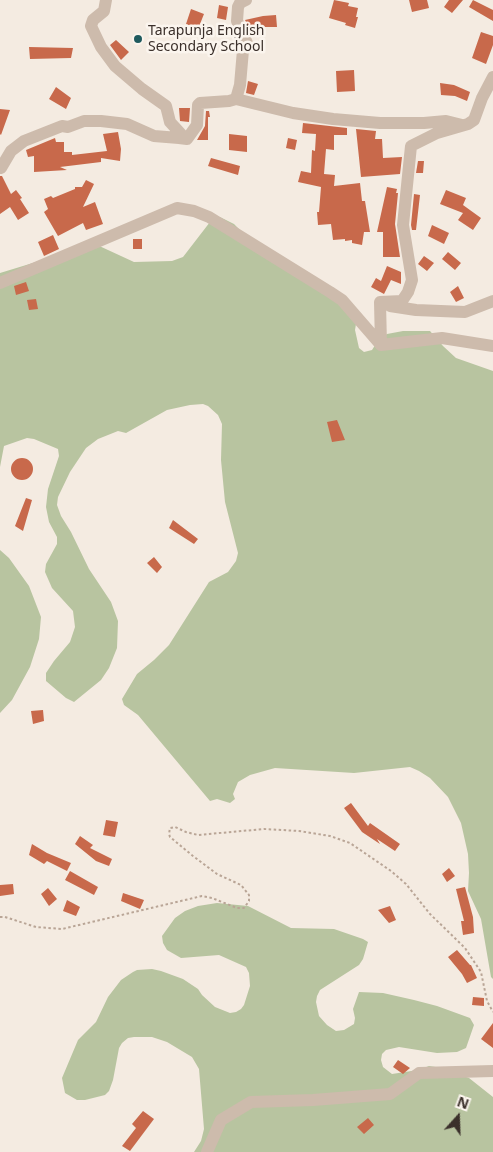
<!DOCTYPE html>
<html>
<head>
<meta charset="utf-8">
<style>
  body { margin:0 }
  #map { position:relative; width:493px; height:1152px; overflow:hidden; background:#f4ebe1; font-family:"Noto Sans",sans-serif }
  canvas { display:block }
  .north { position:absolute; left:433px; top:1092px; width:50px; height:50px; -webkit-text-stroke:4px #fbf5ee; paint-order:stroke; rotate:20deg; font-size:14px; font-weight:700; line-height:20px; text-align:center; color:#3b302b }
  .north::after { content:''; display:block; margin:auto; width:18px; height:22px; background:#3b302b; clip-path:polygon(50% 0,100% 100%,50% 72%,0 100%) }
</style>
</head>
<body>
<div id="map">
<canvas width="493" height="1152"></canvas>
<div class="north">N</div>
</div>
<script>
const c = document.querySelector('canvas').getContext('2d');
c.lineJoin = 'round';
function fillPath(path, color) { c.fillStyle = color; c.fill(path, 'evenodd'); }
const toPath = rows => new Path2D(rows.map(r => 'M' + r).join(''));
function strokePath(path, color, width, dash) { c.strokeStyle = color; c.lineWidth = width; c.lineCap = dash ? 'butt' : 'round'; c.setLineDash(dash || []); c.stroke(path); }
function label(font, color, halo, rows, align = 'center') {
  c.font = font + ' "Noto Sans",sans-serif'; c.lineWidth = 5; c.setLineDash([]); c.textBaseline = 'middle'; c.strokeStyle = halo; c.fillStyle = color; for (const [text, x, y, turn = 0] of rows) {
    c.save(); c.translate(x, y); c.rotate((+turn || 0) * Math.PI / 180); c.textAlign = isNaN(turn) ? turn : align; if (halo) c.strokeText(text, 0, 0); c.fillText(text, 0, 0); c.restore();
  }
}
const green = toPath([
  [220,217,234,224,241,231,335,290,356,324,355,330,359,348,364,352,372,350,379,339,387,334,403,331,430,331,443,346,456,358,493,371,493,979,491,977,481,919,468,891,469,873,468,854,461,823,448,797,430,778,419,771,410,767,354,773,275,768,250,775,238,782,233,794,235,799,230,803,217,799,210,801,138,715,124,705,122,699,137,674,154,660,169,645,209,582,228,572,236,561,238,553,225,502,221,460,222,424,218,415,208,406,203,404,190,405,167,410,126,433,118,431,98,439,86,448,70,472,58,497,57,505,61,516,71,532,89,569,111,602,118,621,117,648,109,668,101,680,74,702,66,698,46,681,46,673,54,661,70,642,75,627,73,611,52,588,45,572,46,564,57,544,57,537,49,522,46,507,48,489,59,456,58,449,34,439,27,438,4,446,0,467,0,273,95,244,134,262,172,261,183,257,210,222],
  [0,550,9,558,29,586,41,617,39,639,30,667,12,700,0,713],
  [217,903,248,906,291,928,334,929,363,939,368,942,363,959,359,965,320,990,317,996,316,1002,319,1016,327,1025,336,1031,344,1030,354,1024,355,1018,353,1009,359,992,383,993,414,1000,437,1006,470,1018,474,1025,466,1048,457,1052,437,1053,399,1047,386,1050,382,1054,381,1060,383,1067,392,1074,418,1070,429,1066,443,1068,469,1078,493,1097,493,1152,194,1152,201,1141,204,1129,199,1069,192,1057,167,1042,152,1037,134,1037,128,1038,122,1043,119,1048,113,1080,109,1091,105,1095,85,1100,77,1100,65,1093,62,1078,78,1040,96,1022,108,997,121,980,133,972,137,970,152,969,161,971,183,979,198,989,202,995,215,1007,230,1013,236,1012,241,1009,244,1005,250,986,249,973,246,967,219,955,181,958,167,950,163,943,162,936,175,918,185,911,198,906]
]);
const building = toPath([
  [334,0,349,3,348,6,358,8,356,17,358,17,355,28,345,25,346,23,329,18],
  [409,0,427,0,429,8,412,12],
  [449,0,463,0,452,13,444,7],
  [473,0,493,10,493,21,469,7],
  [219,5,228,7,226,20,217,18],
  [191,9,204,14,198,29,186,24],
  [276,15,277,27,256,27,250,30,245,20,263,16],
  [481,32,493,36,493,45,486,64,472,58],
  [116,40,129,52,121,60,110,45],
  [29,47,73,48,71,58,30,59],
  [354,70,355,91,337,92,336,71],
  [248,81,258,84,254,95,246,93],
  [440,83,454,85,470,92,467,101,455,96,441,95],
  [56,87,71,98,66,109,49,99],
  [179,108,190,108,189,122,180,121],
  [0,109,10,110,1,135,0,134],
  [206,111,209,111,210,117,208,117,208,140,197,140,205,126],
  [303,123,347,128,347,135,334,135,334,150,326,149,324,174,335,175,334,186,360,183,362,201,365,201,370,232,364,232,362,245,352,243,352,240,345,241,345,239,333,240,331,224,318,225,317,212,319,212,321,187,298,182,301,171,311,173,312,150,315,151,316,134,302,133],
  [356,129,376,131,375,139,382,139,383,158,402,157,400,174,361,177],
  [118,132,121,149,120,161,101,158,101,162,60,167,67,170,34,172,34,156,28,157,26,150,55,138,56,142,64,142,64,152,72,152,72,155,107,151,103,134],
  [229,134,247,136,247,152,229,150],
  [288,138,297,140,295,150,286,148],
  [211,158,240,166,238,175,208,166],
  [418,161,424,161,423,173,416,173],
  [0,176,2,176,11,194,16,190,22,198,20,199,29,213,18,220,10,207,0,214],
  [86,180,94,184,83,207,95,202,103,224,86,230,83,223,58,236,44,212,48,209,44,199,51,196,53,198,75,189,75,187,82,187],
  [387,187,397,189,396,193,398,193,395,224,400,257,383,257,383,232,377,232],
  [446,190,466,198,463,205,481,218,473,230,458,220,463,213,440,204],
  [414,194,420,195,416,230,412,230,411,225],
  [432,225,449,233,444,244,428,236],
  [53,235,59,249,44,256,38,242],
  [133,239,142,239,142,249,133,249],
  [448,252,461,263,455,270,442,259],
  [424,256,434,263,427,271,418,264],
  [387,266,401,272,401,284,391,280,384,294,371,287,376,278,381,281],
  [26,282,29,291,16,295,14,286],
  [458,286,464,298,456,302,450,292],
  [36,299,38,309,29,310,27,300],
  [337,420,345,440,332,442,327,422],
  '11 469a11 11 0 1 1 22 0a11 11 0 1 1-22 0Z',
  [26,498,32,500,23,531,15,526],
  [173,520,198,539,194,544,169,528],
  [154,557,162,567,157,573,147,563],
  [43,710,44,721,33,724,31,711],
  [351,803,368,826,370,823,400,844,395,851,377,839,380,844,362,832,344,808],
  [106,820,118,822,115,837,103,835],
  [80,836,93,845,90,848,112,859,109,866,96,861,75,844],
  [32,844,47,853,71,863,67,871,47,861,44,864,29,855],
  [449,868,455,876,447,882,442,874],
  [70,871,98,887,94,895,65,880],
  [13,884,14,894,0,896,0,885],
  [465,887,473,917,474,933,463,935,461,921,464,921,456,889],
  [48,888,57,899,49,906,41,894],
  [123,893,144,900,140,909,121,901],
  [67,900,80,907,76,916,63,911],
  [390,906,396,920,389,923,378,910],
  [457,950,470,965,471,965,477,978,467,983,462,974,448,957],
  [473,997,484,998,484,1006,472,1005],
  [493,1023,493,1048,481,1039],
  [398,1060,410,1068,403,1074,393,1067],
  [143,1111,154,1119,130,1151,122,1146,136,1128,132,1124],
  [368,1118,374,1125,364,1134,357,1127]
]);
const path = toPath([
  [0,917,5,917,36,927,62,929,202,896,212,898,237,908,244,908,249,901,249,895,241,885,217,874,193,856,170,837,169,834,170,828,175,827,186,832,198,835,264,829,299,831,330,836,350,843,391,871,406,884,430,914,465,948,481,972,487,1001,493,1012]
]);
const minor = toPath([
  [236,99,293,113,333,119,380,123,424,123,446,121,462,125],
  [179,138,187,139,197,125,198,105,200,103,229,101,236,99,240,85,243,50,247,43,237,21,238,7,240,3,246,0],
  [0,164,1,168,11,151,24,141,62,126,68,127,84,121,101,121,127,124,154,136,179,138,181,134,170,122,166,106,142,89,115,66,101,47,91,26,93,20,104,11,106,0],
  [0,283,177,208,194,211,209,217,330,292,342,300,381,345],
  [390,306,416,310,465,312,493,301],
  [381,345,380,302,402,301,408,292,412,280,403,225,411,146,437,133,468,124,474,120,482,98,493,77],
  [381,345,442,338,493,346],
  [207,1152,221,1120,251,1102,313,1100,390,1094,419,1073,493,1071]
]);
const markers = [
  [138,39,5,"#1f5a5e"]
];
const poiNames = [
  ["Tarapunja English",148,31],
  ["Secondary School",148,47]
];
fillPath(green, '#b8c4a0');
fillPath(building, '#c8694b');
strokePath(path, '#b9a596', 2, [2.5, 2.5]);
strokePath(minor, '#cdbbac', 12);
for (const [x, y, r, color] of markers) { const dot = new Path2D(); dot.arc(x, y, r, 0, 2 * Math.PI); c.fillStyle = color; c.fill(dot); strokePath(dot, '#fbf5ee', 2); }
label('14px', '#3b302b', '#fbf5ee', poiNames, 'left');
</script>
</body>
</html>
